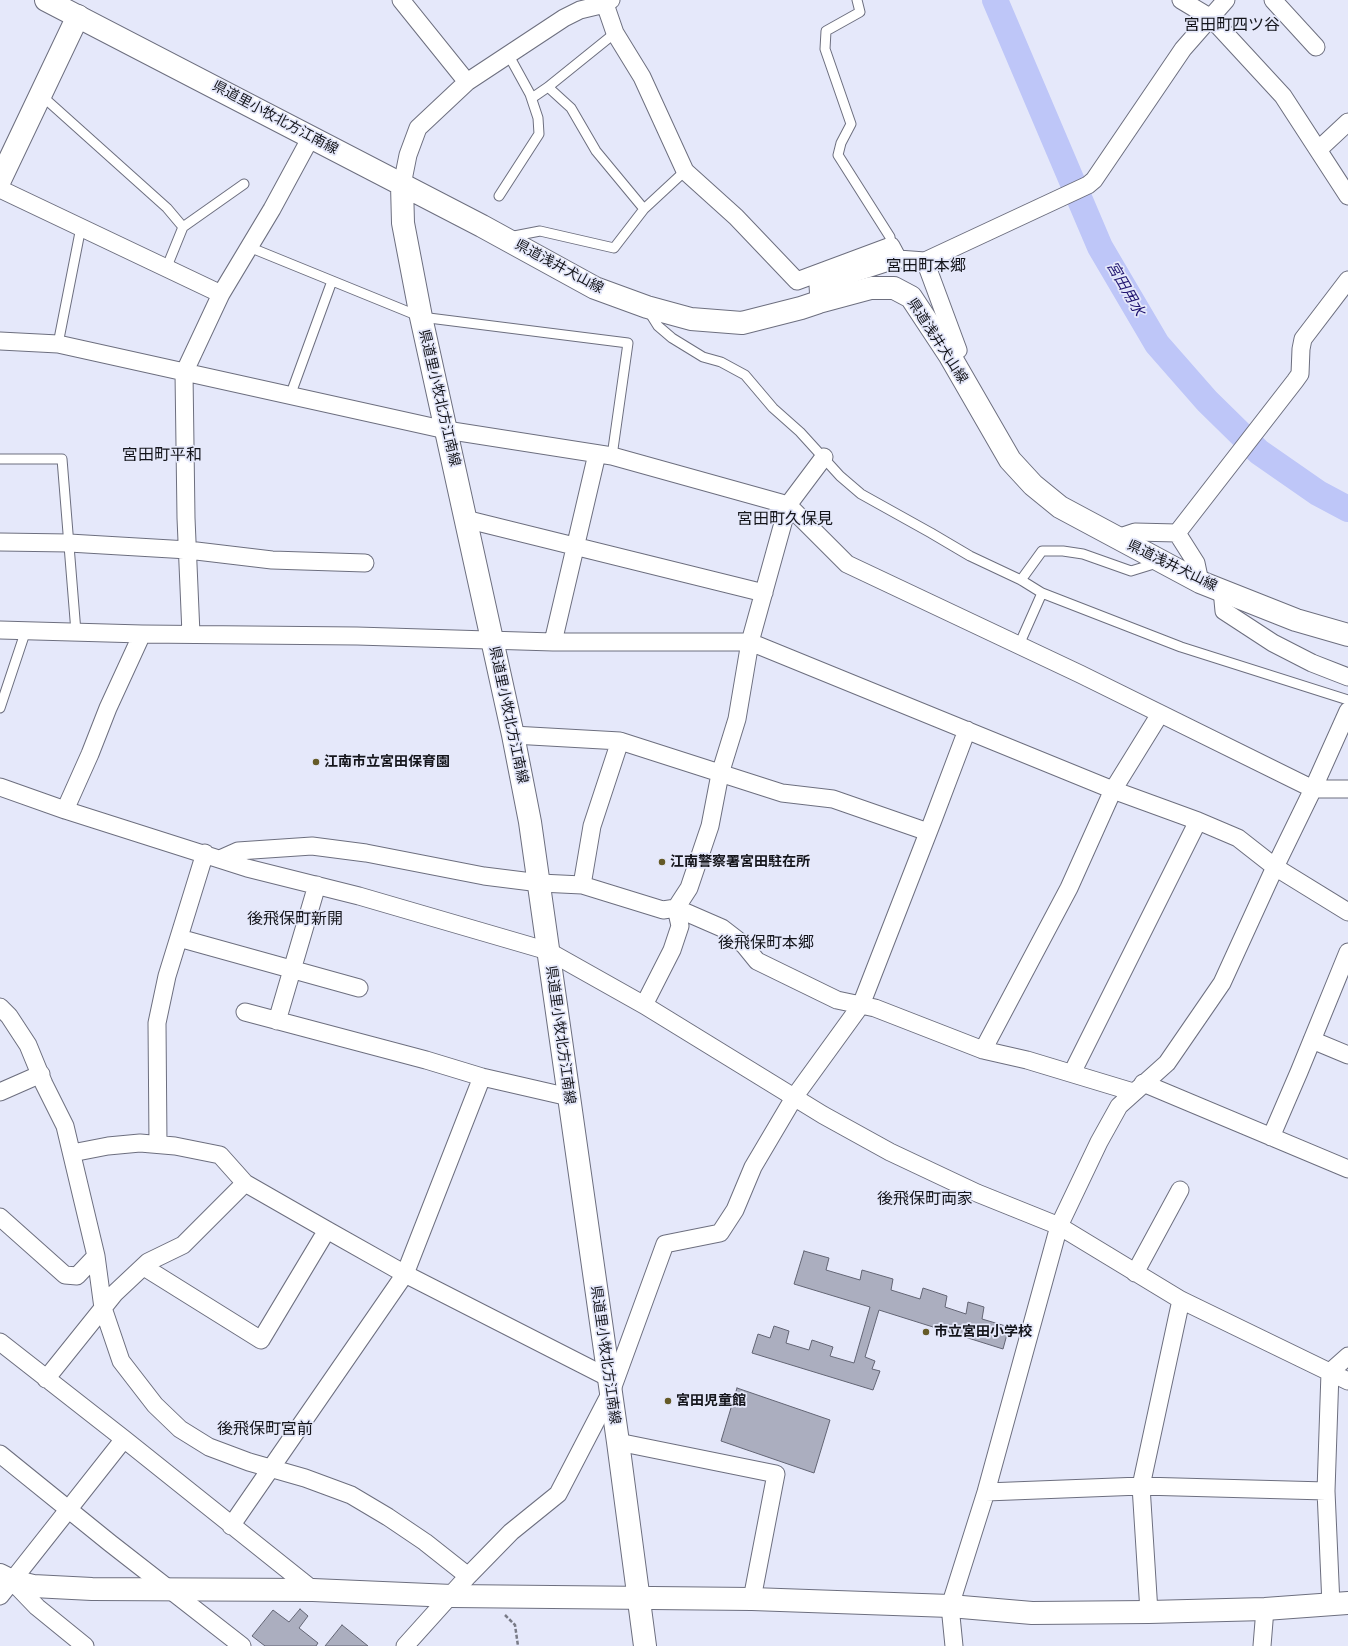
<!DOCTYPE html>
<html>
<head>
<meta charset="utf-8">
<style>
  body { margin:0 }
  canvas { display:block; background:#e5e8fa }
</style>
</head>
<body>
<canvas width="1348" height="1646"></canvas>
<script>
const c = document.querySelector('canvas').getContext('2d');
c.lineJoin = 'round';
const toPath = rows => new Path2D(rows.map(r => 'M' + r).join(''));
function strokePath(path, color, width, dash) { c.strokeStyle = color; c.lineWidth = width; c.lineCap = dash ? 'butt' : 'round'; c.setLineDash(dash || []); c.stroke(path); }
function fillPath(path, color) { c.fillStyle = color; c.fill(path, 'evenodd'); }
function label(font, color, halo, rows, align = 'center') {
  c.font = font + ' "Space Grotesk","Noto Sans JP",sans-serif'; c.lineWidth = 3.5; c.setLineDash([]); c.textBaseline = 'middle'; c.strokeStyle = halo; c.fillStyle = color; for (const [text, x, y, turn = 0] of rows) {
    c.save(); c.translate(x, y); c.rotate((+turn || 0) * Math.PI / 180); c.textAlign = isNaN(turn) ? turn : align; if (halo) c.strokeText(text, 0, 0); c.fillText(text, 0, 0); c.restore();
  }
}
const river = toPath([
  [995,0,1100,247,1157,344,1207,401,1259,452,1318,493,1348,509]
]);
const building = toPath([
  [804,1251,829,1258,826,1270,860,1280,862,1270,893,1279,891,1290,920,1299,923,1288,947,1296,945,1307,966,1314,968,1302,984,1307,982,1319,1009,1327,1003,1349,879,1310,865,1357,875,1361,872,1369,880,1371,873,1390,752,1353,758,1334,770,1338,774,1326,789,1331,786,1343,809,1350,812,1340,833,1347,830,1356,854,1363,870,1307,794,1284,804,1251],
  [737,1388,830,1420,814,1473,721,1441,737,1388],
  [300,1609,308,1616,299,1628,318,1643,316,1646,265,1646,252,1636,273,1610,289,1622,300,1609],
  [342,1625,368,1646,325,1646,342,1625]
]);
const path = toPath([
  [505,1615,515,1625,518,1646]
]);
const service = toPath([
  [857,0,860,12,826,31,825,49,851,124,841,143,838,155,890,237,891,246],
  [548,87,571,108,596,151,644,209],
  [41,95,167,208,183,227,166,269],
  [532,98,548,87,615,33],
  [499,196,539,134,538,118,530,94,508,54],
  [183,227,244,184],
  [509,237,540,231,614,248,644,209,685,171],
  [249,247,421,317,628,343,612,456],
  [648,310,658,326,672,338,703,357,721,362,745,375,773,408,800,432,840,476,861,494,931,533,970,556,1021,580,1042,593,1181,647,1348,700],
  [58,344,81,227],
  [290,396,332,281],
  [0,459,62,459,76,632],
  [1021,580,1042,551,1063,551,1083,554,1131,571,1157,563],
  [1019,645,1042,593],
  [0,708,26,630]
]);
const minor = toPath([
  [401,0,467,82],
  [1181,0,1211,18,1283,96,1348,196],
  [1273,0,1316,47],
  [605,4,615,33,642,77,685,171,736,217,797,281,891,246,898,259],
  [1318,150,1348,122],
  [402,185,408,155,418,128,467,82,564,18,580,10,605,4,611,0],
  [0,189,221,294],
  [925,261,958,350,950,356],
  [819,302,818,285,898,259,925,261,1088,185,1094,180,1183,49,1226,0],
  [0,341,58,344,446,430,612,456,788,505,847,564,1080,674,1313,789,1348,789],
  [465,519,764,593],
  [1177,533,1295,381,1300,374,1301,349,1303,339,1348,280],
  [1177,533,1196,563,1200,582],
  [1117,538,1135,532,1177,533],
  [0,542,69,543,188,550,272,560,365,563],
  [1222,590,1224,611,1273,643,1312,663,1348,677],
  [0,630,142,634,357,636,553,642,750,642,1113,790,1198,821,1238,838,1275,867,1348,912],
  [191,634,186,518,184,373,221,294,272,209,311,137],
  [553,642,597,454],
  [513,735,620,741],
  [0,787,65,810,247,868,359,896,548,951,644,1005,823,1115,890,1152,977,1193,1059,1226,1181,1300,1348,1381],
  [65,810,90,754,108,708,142,634],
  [220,859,238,851,312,846,366,853,484,876,540,883,582,885,663,910,676,908,722,928,744,945,757,961,837,1000,875,1008,983,1050,1027,1060,1133,1092],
  [582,885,592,826,620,741,782,793,833,799,928,832],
  [179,938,359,988],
  [644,1005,672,950,680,926,676,908,689,888,710,826,720,774,737,719,750,642,788,505,824,457],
  [0,1007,9,1016,28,1045,44,1084,65,1126,96,1256,103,1308,121,1361,155,1405,180,1429,209,1447,249,1462,305,1478,351,1495,388,1517,425,1542,468,1576],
  [245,1012,426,1060,482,1077,569,1097],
  [277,1021,317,885],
  [1312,1040,1348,1055],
  [983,1050,1069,888,1113,790,1160,714],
  [1072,1073,1198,821],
  [1143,1083,1348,1169],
  [0,1092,41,1074],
  [1271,1137,1299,1072,1348,952],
  [158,1144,157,1023,167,976,205,853],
  [72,1153,108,1146,140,1143,175,1146,220,1155,245,1183,327,1230,405,1274,609,1378],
  [0,1217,65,1275,77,1276,96,1256],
  [144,1267,261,1340,327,1230],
  [1135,1273,1180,1190],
  [0,1342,124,1439,313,1590],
  [46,1379,115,1293,148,1262,183,1245,245,1183],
  [618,1442,776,1474,752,1599],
  [0,1454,110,1543,242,1646],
  [986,1492,1141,1486,1326,1491],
  [231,1526,405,1274,482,1077],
  [12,1581,37,1607,85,1646],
  [0,1596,124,1439],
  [1331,1605,1326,1491,1330,1372,1348,1356],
  [1149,1612,1141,1486,1181,1300],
  [405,1646,468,1576,511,1532,558,1494,611,1392,665,1244,720,1233,735,1210,753,1167,795,1096,861,1005,933,820,967,730],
  [954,1646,950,1606,986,1492,1059,1226,1099,1142,1119,1106,1167,1063,1222,983,1275,867,1313,789,1348,711],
  [1262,1646,1265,1609]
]);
const tertiary = toPath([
  [0,180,78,16],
  [0,1575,12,1581,33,1586,92,1589,313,1590,452,1596,752,1599,950,1606,1032,1613,1149,1612,1265,1609,1348,1603]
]);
const secondary = toPath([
  [46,0,482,226,595,288,647,307,691,319,742,323,801,308,819,302,871,288,894,288,911,297,950,356,1010,460,1033,485,1060,507,1200,582,1296,620,1348,635],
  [402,185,403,223,421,317,513,735,530,822,618,1442,645,1646]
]);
const markers = [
  [316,762,4,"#655a27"],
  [662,862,4,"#655a27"],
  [926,1332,4,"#655a27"],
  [668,1401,4,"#655a27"]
];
const streetNames = [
  ["県道里小牧北方江南線",275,118,28],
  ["県道浅井犬山線",559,267,28],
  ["県道浅井犬山線",937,341,57],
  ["県道里小牧北方江南線",439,398,77],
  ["県道浅井犬山線",1172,566,26],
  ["県道里小牧北方江南線",508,715,78],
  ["県道里小牧北方江南線",560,1035,82],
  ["県道里小牧北方江南線",605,1355,82]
];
const poiNames = [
  ["江南市立宮田保育園",324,762],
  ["江南警察署宮田駐在所",670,862],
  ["市立宮田小学校",934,1332],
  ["宮田児童館",676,1401]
];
const waterNames = [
  ["宮田用水",1125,289,60]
];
const quarterNames = [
  ["宮田町四ツ谷",1232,26],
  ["宮田町本郷",926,267],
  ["宮田町平和",162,456],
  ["宮田町久保見",785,520],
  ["後飛保町新開",295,920],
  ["後飛保町本郷",766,944],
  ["後飛保町両家",925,1200],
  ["後飛保町宮前",265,1430]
];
strokePath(river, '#bec6f8', 26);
fillPath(building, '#abaebf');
strokePath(building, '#636574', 1);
strokePath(service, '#6d6f7f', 11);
strokePath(minor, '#6d6f7f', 19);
strokePath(tertiary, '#6d6f7f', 24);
strokePath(secondary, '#6d6f7f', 24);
strokePath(path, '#797b87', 2.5, [4, 2]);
strokePath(service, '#fff', 9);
strokePath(minor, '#fff', 17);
strokePath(tertiary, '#fff', 22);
strokePath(secondary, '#fff', 22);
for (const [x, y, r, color] of markers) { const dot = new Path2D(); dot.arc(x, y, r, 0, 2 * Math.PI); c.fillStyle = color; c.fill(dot); strokePath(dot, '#e5e8fa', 1.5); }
label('14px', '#14151b', '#e5e8fa', streetNames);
label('bold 14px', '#14151b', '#e5e8fa', poiNames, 'left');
label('italic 15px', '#211671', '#e5e8fa', waterNames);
label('16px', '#14151b', '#e5e8fa', quarterNames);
</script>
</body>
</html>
